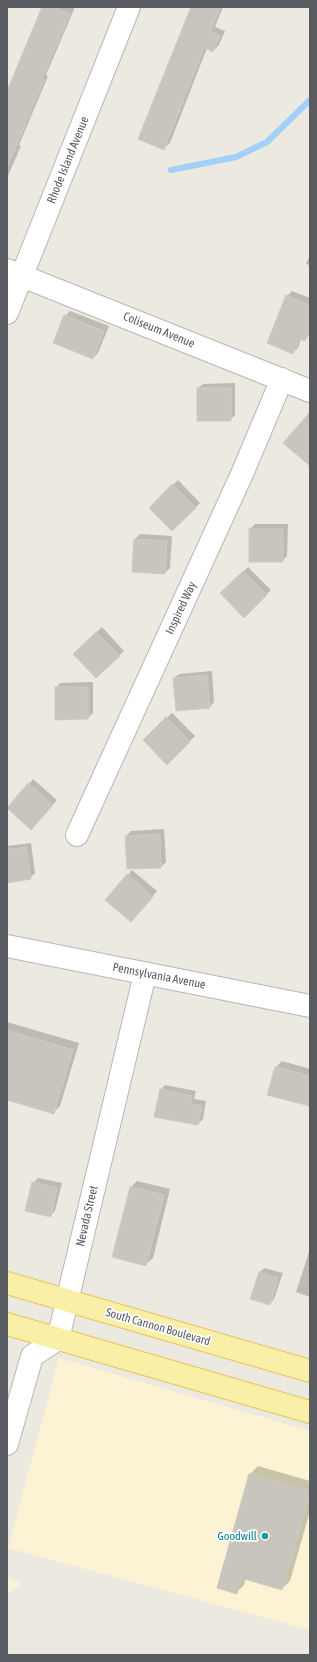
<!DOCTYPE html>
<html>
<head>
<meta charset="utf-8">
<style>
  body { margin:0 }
  #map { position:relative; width:317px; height:1662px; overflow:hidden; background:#ebe9e0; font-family:"Asap Condensed",sans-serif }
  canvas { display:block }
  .frame { position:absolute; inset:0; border:8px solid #585c60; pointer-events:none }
</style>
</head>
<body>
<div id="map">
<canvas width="317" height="1662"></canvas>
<div class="frame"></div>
</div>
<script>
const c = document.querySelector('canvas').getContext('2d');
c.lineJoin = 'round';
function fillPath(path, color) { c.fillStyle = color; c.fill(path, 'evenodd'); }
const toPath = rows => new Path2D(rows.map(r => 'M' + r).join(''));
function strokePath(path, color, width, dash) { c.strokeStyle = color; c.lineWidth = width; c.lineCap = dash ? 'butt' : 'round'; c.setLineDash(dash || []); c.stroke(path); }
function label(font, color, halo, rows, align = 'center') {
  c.font = font + ' "Asap Condensed",sans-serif'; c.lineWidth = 3.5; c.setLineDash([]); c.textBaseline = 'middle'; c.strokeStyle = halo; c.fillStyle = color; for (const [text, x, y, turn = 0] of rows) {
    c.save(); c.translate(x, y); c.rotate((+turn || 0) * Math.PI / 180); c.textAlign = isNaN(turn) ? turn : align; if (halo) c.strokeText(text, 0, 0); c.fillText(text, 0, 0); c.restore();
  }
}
const commercial = toPath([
  [59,1358,310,1431,310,1630,8,1548],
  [7,1576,21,1584,7,1594]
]);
const shadow = toPath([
  [43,7,75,7,46,75,48,76,19,145,21,146,7,178,7,93],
  [193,7,223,7,215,27,225,31,219,45,213,51,207,48,170,143,164,148],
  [310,255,310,265,306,264],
  [292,291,310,298,310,334,305,340,301,339,298,348,293,352,287,296],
  [70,311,109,326,98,353,93,358,65,316],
  [235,383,235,415,230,420,198,388,203,384],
  [178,480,200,503,172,530,150,508],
  [255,524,288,524,287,556,282,561,250,529],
  [140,534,172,536,170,568,165,573,135,539],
  [248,567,271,590,244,617,221,593],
  [102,627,124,651,96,677,74,654],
  [212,671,214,702,210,707,174,678,179,674],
  [93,682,93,713,88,718,56,719,56,688,60,683],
  [172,713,195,736,167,764,144,740],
  [33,779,57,800,36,824,29,784],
  [164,829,166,862,161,867,126,836,131,831],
  [31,843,35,873,30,878,7,882,7,846],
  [132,870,157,891,136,916,128,875],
  [7,1022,79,1043,60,1106,53,1113,7,1099],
  [282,1061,310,1069,310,1105,269,1094,276,1067],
  [165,1085,196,1091,194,1099,206,1101,203,1119,198,1124,160,1090],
  [38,1178,62,1183,55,1211,50,1216,33,1183],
  [137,1181,170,1189,153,1258,146,1264,131,1187],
  [310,1249,310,1297,296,1292],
  [264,1268,283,1273,274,1299,270,1304,260,1272],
  [258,1466,310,1481,310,1511,290,1581,282,1589,246,1578,244,1585,236,1593,218,1587,250,1474]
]);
const stream = toPath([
  [171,170,236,157,267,142,310,100]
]);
const building = toPath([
  [42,7,54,7,70,14,42,79,44,80,7,168,7,91,42,7],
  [191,7,220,7,210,32,220,36,213,52,204,48,164,150,138,139,191,7],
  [286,295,310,305,310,329,305,341,299,339,293,354,267,343,286,295],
  [64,315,104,331,93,359,53,343,64,315],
  [197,388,231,388,231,421,197,421,197,388],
  [310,412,310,466,283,443,310,412],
  [172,484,196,508,172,531,149,508,172,484],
  [249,529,283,529,283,562,249,562,249,529],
  [134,539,167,541,165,574,132,572,134,539],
  [243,571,267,595,244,618,220,593,243,571],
  [96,632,120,656,96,678,73,654,96,632],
  [207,675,210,708,176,711,173,678,207,675],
  [55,687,88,687,88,719,55,720,55,687],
  [166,717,190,742,167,765,143,740,166,717],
  [28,783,53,805,31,830,7,808,28,783],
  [160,834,161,868,127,869,125,836,160,834],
  [26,847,31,879,7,883,7,850,26,847],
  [127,874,153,897,131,922,105,900,127,874],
  [7,1030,73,1050,54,1114,7,1100,7,1030],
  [275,1067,310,1076,310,1106,267,1095,275,1067],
  [160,1089,192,1096,190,1104,202,1106,198,1125,154,1117,160,1089],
  [32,1182,57,1188,51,1217,25,1211,32,1182],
  [130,1187,164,1195,146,1266,112,1257,130,1187],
  [259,1272,278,1278,270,1305,250,1299,259,1272],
  [249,1474,310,1491,310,1493,282,1590,241,1578,237,1594,217,1588,249,1474]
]);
const minor = toPath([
  [7,270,310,391],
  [7,313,129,7],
  [77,835,242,474,282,379],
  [7,946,310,1006],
  [7,1444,32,1356,58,1339,145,974]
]);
const major = toPath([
  [7,1283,310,1371],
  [7,1324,310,1412]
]);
const markers = [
  [265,1536,4,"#0f9aa8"]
];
const streetNames = [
  ["Rhode Island Avenue",68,160,-68],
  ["Coliseum Avenue",159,330,22],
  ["Inspired Way",181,608,-65],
  ["Pennsylvania Avenue",159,976,11],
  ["Nevada Street",87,1216,-77],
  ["South Cannon Boulevard",158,1327,16]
];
const cultureNames = [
  ["Goodwill",257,1536]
];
fillPath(commercial, '#fbf3d4');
fillPath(shadow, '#0003');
strokePath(stream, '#a1d0f9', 6);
fillPath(building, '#c8c5bf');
strokePath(building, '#cfcabe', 1);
strokePath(minor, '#b5b7bc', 24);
strokePath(major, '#e8c55b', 24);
strokePath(minor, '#fff', 22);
strokePath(major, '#faefa6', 22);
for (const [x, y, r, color] of markers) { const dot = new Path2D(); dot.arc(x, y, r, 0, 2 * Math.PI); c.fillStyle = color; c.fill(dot); strokePath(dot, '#fff', 1.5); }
label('12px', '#585c60', '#fff', streetNames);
label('12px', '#0d838f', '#fff', cultureNames, 'right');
</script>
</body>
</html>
